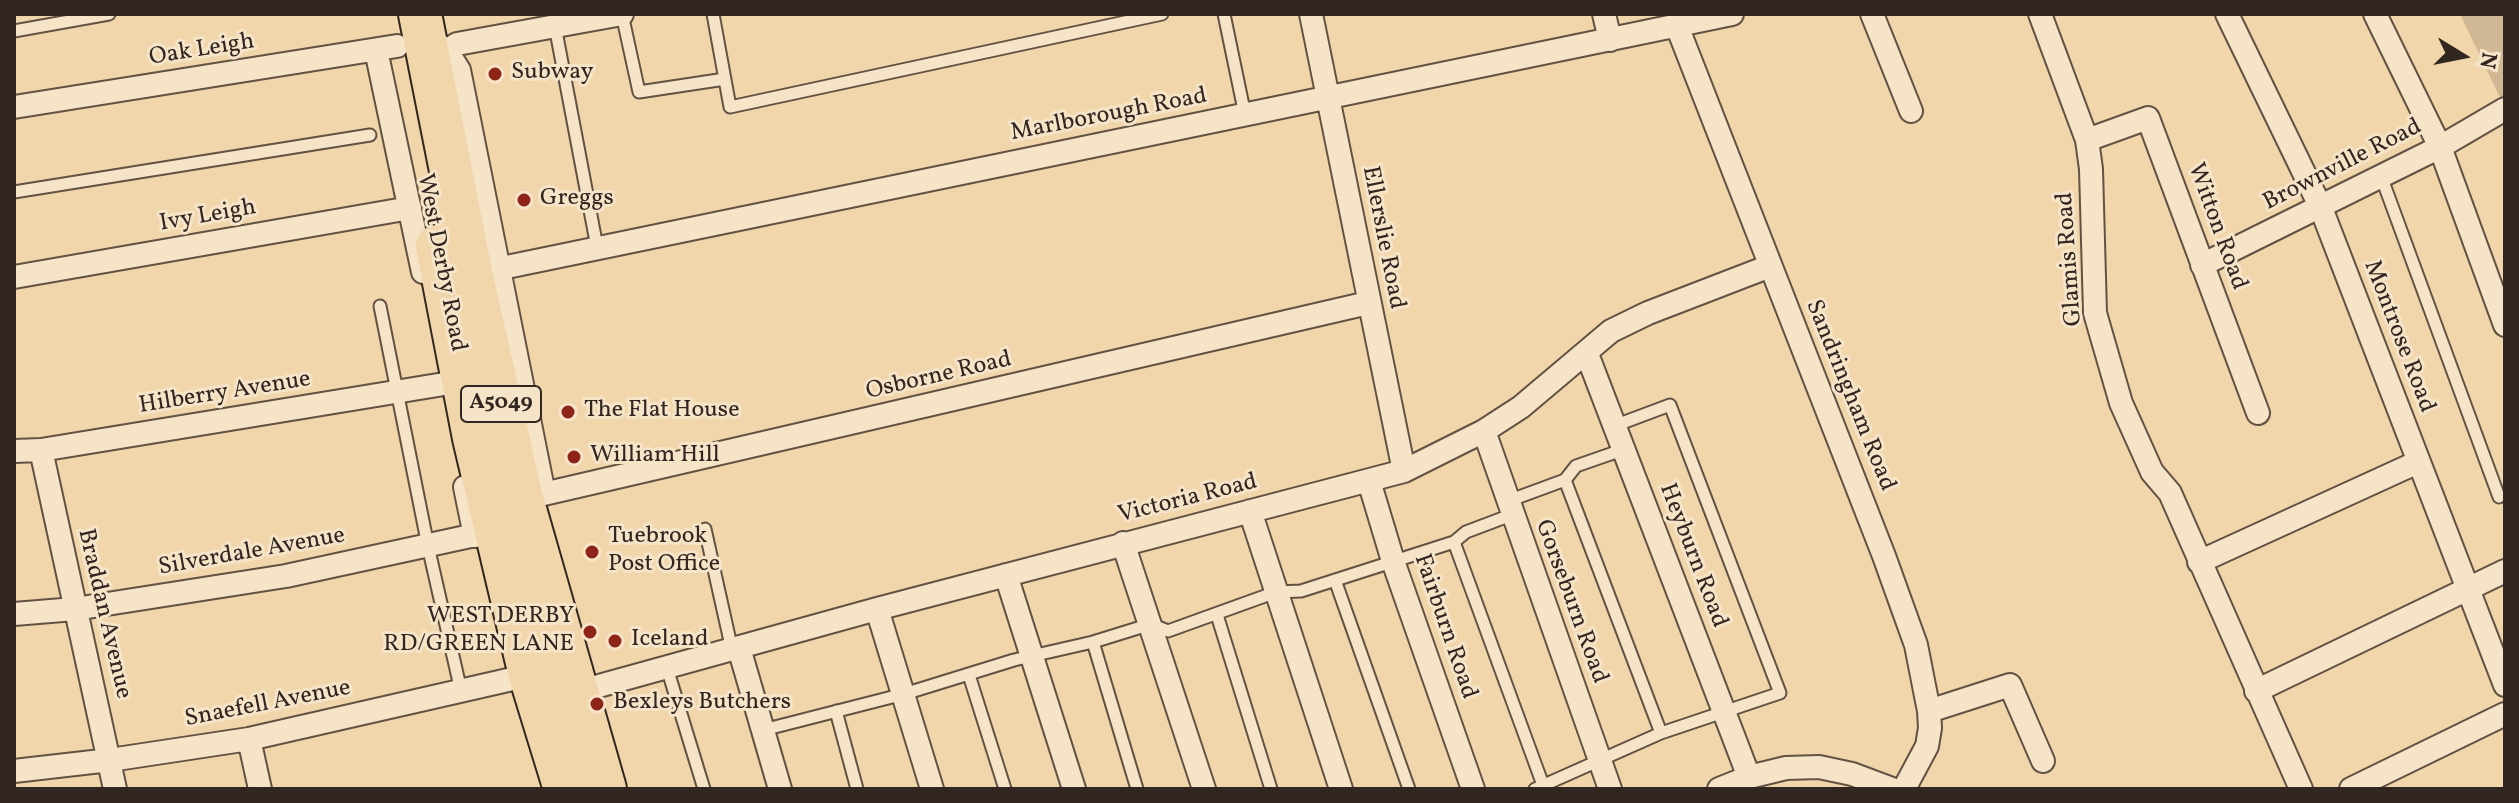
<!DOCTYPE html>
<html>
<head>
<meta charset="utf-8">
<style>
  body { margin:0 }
  #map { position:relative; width:2519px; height:803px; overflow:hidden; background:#f1d6ab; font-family:Vollkorn,serif }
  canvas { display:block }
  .frame { position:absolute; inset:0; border:16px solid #322621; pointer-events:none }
  .north { position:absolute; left:2423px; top:16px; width:80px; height:80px; -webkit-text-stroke:6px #f6e4c8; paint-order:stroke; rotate:100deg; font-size:22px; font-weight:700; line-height:32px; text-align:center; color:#322621 }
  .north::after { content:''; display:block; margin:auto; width:28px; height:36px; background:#322621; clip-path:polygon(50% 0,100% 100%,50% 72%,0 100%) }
</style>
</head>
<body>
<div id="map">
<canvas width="2519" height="803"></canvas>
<div class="frame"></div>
<div class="north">N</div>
</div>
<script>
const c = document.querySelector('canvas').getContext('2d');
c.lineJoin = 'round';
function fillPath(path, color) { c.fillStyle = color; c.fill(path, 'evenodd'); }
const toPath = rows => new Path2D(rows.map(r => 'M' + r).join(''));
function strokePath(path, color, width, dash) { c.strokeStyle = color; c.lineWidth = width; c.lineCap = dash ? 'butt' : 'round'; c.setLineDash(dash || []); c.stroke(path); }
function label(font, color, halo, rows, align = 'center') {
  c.font = font + ' Vollkorn,serif'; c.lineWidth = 6; c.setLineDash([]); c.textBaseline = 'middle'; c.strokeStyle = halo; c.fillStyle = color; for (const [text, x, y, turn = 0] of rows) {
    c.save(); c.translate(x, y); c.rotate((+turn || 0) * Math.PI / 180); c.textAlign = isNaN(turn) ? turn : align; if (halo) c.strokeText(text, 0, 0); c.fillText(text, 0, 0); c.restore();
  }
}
const green = toPath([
  [2460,14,2505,14,2505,108]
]);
const lane = toPath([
  [622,14,639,92,725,79],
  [713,14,730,107,1162,14],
  [1224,14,1245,115],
  [555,26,597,247],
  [14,31,109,14],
  [2381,176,2499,497],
  [14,192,370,135],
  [380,306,428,546,461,691],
  [1565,480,1661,733],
  [1508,501,1565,480,1576,466,1622,450],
  [705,529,732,650],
  [1454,542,1543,785],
  [1335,580,1409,789],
  [1217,615,1271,789],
  [1093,642,1137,789],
  [667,668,704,789],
  [969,675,1005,789],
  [836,711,857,789],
  [763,730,904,694,1014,660,1093,642,1151,624,1168,631,1276,592,1301,591,1454,542,1466,532,1511,515],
  [1535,789,1661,733,1780,693,1670,405,1614,426]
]);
const street = toPath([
  [1311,14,1404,471],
  [1604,14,1610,40],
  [1872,14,1911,111],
  [2040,14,2087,140,2091,169,2095,313,2121,403,2152,472,2170,493,2301,789],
  [2227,14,2321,208,2505,685],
  [2375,14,2440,147,2505,325],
  [1677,26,1884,556,1916,645,1929,711,1930,728,1927,746,1904,789],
  [428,37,447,51,459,70,544,494],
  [376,50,423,272],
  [447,51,457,44,622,14],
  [14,107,397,46],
  [2087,140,2148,118,2258,413],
  [2202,265,2440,147,2505,109],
  [497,269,1732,14],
  [14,277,410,208],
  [1587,354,1749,777],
  [1484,431,1610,789],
  [41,450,115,789],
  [14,451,41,450,444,384],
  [1369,481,1393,561,1473,789],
  [465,487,475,536],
  [522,499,1368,303],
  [1250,511,1341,789],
  [1123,543,1204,789],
  [2199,562,2418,462],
  [1006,575,1074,789],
  [877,609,932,789],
  [14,614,75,609,286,576,489,532],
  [739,648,780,789],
  [2256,691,2505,571],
  [577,692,877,609,1404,471,1484,431,1521,407,1611,331,1648,313,1770,266],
  [1929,711,2010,685,2043,761],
  [249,739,260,789],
  [14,771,110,760,249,739,530,675],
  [1719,789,1749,777,1786,768,1819,767,1852,774,1892,789],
  [2351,789,2505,714]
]);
const highway = toPath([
  [420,14,471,272,522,499,605,789],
  [437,246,474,438,530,675,565,789]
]);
const markers = [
  [495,74,8,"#8f2418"],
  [524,200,8,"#8f2418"],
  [568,412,8,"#8f2418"],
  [574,457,8,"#8f2418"],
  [592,552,8,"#8f2418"],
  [590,632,8,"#8f2418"],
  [615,641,8,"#8f2418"],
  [597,704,8,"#8f2418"]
];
const shields = [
  [501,404,80]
];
const shieldNames = [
  ["A5049",501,404]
];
const streetNames = [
  ["Oak Leigh",202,51,-9],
  ["Marlborough Road",1109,116,-11],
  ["Brownville Road",2343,166,-27],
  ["Ivy Leigh",208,217,-10],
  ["Witton Road",2216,227,70],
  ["Ellerslie Road",1382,238,79],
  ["Glamis Road",2071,259,-94],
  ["West Derby Road",440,263,79],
  ["Montrose Road",2398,337,69],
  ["Osborne Road",939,377,-13],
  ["Hilberry Avenue",225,394,-9],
  ["Sandringham Road",1849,396,68],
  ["Victoria Road",1188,500,-14],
  ["Silverdale Avenue",252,553,-10],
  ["Heyburn Road",1692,556,69],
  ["Gorseburn Road",1570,602,70],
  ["Braddan Avenue",103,614,77],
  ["Fairburn Road",1444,627,71],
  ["Snaefell Avenue",268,705,-11]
];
const poiNames = [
  ["Subway",511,74],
  ["Greggs",540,200],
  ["The Flat House",584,412],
  ["William Hill",590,457],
  ["Tuebrook",608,538],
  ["Post Office",608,566],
  ["WEST DERBY",574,618,"right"],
  ["RD/GREEN LANE",574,646,"right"],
  ["Iceland",631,641],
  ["Bexleys Butchers",613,704]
];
fillPath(green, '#d1b894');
strokePath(lane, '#625244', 15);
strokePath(street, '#625244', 26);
strokePath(highway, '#322621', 46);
strokePath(lane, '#f6e4c8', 11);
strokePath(street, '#f6e4c8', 22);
strokePath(highway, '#f1d6ab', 42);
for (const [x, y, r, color] of markers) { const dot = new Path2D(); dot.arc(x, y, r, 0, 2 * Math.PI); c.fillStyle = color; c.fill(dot); strokePath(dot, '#f6e4c8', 3); }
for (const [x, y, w] of shields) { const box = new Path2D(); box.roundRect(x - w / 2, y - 18, w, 36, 6); c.fillStyle = '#f6e4c8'; c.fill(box); strokePath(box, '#322621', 2); }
label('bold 22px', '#322621', null, shieldNames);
label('24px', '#322621', '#f6e4c8', streetNames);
label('24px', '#322621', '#f6e4c8', poiNames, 'left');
</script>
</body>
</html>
